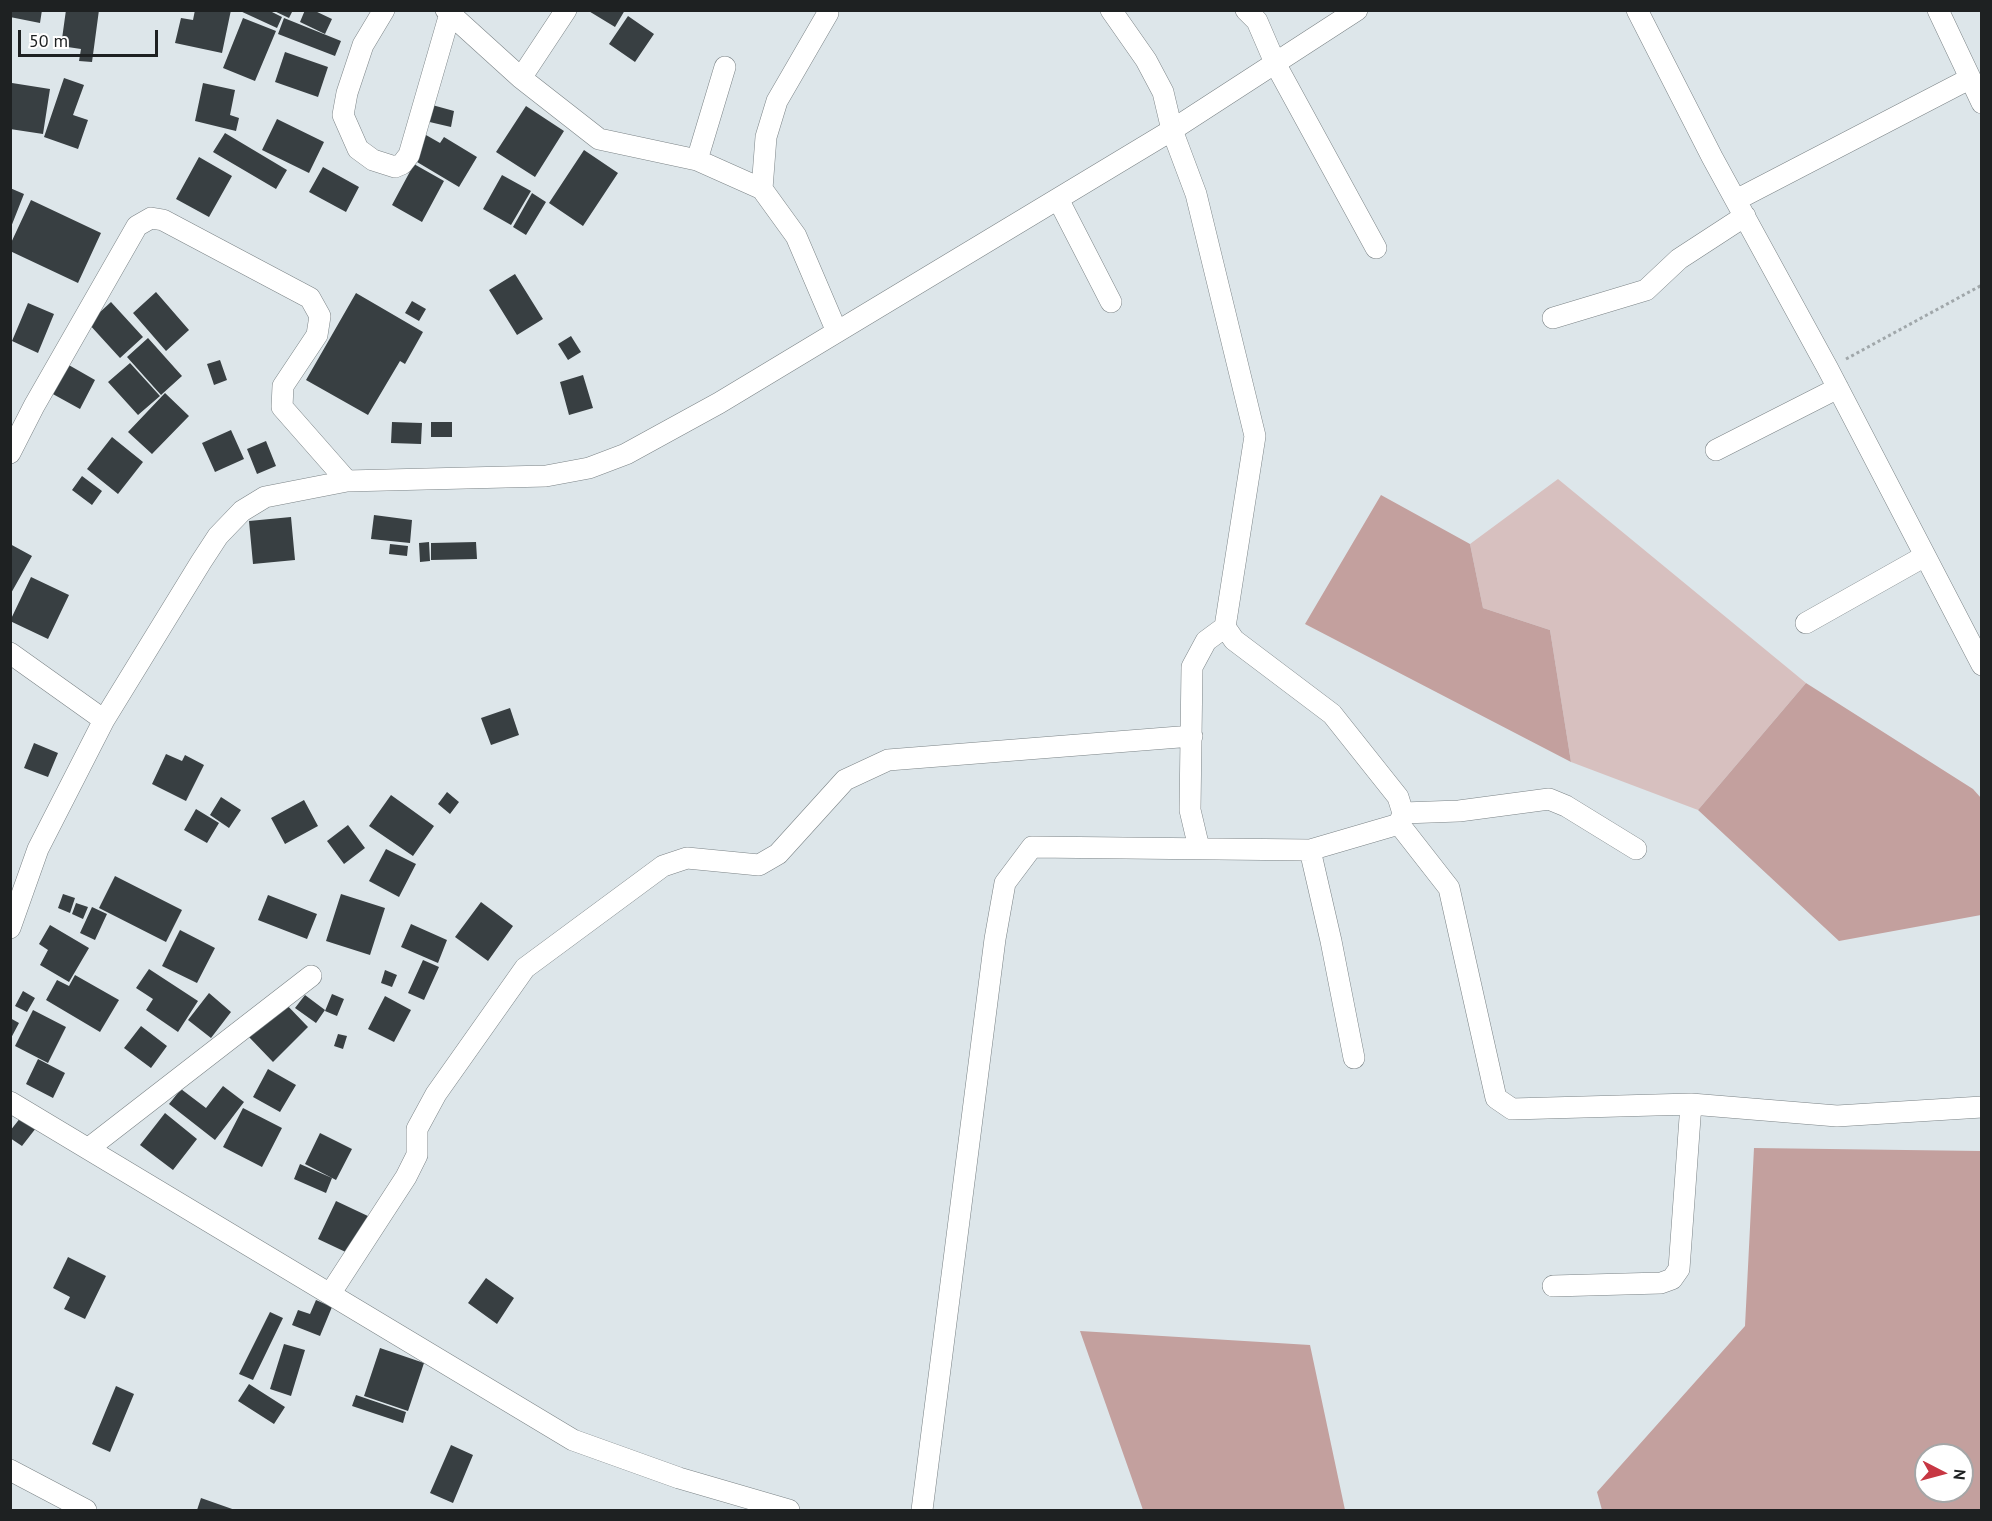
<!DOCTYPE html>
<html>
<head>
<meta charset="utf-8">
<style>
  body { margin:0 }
  #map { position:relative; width:1992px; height:1521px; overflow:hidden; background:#dde6ea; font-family:"PT Sans",sans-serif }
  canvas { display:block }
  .frame { position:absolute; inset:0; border:12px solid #1e2122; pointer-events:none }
  .north { position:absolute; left:1914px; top:1443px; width:60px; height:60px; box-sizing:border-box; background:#fff; border:2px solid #a5a6a7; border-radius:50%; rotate:96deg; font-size:16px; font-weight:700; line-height:24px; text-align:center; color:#1e2122 }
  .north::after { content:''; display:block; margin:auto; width:21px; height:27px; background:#c73743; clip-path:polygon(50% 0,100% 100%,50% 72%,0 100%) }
  .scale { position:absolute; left:18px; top:30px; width:140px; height:27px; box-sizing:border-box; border:3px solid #1e2122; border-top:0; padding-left:8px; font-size:18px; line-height:21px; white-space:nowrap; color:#1e2122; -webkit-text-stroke:4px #fff; paint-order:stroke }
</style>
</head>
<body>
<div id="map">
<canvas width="1992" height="1521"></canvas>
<div class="frame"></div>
<div class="north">N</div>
<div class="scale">50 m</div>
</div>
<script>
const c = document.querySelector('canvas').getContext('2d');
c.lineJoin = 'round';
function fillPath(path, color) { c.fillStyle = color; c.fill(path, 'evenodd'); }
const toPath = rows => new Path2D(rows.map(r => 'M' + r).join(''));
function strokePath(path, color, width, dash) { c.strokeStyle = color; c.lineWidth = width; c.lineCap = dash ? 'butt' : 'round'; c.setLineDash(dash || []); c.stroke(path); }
const green = toPath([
  [1558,479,1806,683,1698,810,1571,762,1550,630,1483,608,1470,544]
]);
const forest = toPath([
  [1381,495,1470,544,1483,608,1550,630,1571,762,1305,624],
  [1806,683,1973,789,1981,798,1981,915,1839,941,1698,810],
  [1754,1148,1981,1151,1981,1510,1602,1510,1597,1492,1745,1326],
  [1926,1455,1962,1455,1962,1491,1926,1491],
  [1080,1331,1310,1345,1345,1510,1143,1510]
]);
const building = toPath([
  [10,10,42,10,40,23,10,17],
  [66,10,99,10,92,62,79,61,81,49,61,46],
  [195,10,231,10,222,53,175,43,181,18,193,20],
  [238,10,268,10,282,17,277,28],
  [272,10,293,10,289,18],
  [305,10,313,10,332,19,325,34,300,22],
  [587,10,625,10,615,27],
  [628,16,654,34,635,62,609,44],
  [243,18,276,31,255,81,223,68],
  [284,18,341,41,335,56,278,34],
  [285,52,328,67,318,97,275,82],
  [64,78,84,85,73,115,88,120,78,149,44,137],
  [12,83,50,89,43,134,10,129],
  [203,83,235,90,230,115,239,118,236,131,195,121],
  [425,103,454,111,451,127,421,120],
  [526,106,564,131,535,177,496,152],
  [277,119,324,142,309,173,262,150],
  [225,133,287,170,276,189,213,152],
  [426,135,440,143,444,137,477,157,459,187,412,159],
  [584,150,618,173,583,226,549,203],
  [199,157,232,176,209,217,176,199],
  [414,164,444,181,422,222,392,205],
  [323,167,359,187,346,212,309,192],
  [502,175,531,191,511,225,483,209],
  [10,188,24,194,11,227,10,227],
  [532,193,546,202,526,235,513,227],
  [31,200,101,233,78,283,10,251,10,245],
  [515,274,543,319,517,335,489,290],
  [156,292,189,330,166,351,133,313],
  [356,293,423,332,405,364,400,361,368,415,306,380],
  [412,301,426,309,419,321,405,313],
  [111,302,143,337,120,358,88,323],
  [28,303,54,314,38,353,12,341],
  [571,336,581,352,568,360,558,344],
  [148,338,182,376,161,395,127,357],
  [220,360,227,380,214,385,207,364],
  [130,363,160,396,138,415,108,382],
  [67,364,95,380,80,409,51,393],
  [583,375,593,408,569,415,560,382],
  [165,393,189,416,152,454,128,432],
  [392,422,422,423,421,444,391,443],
  [431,422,452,422,452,437,431,437],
  [231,430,244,459,215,472,202,443],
  [112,437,143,462,118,494,87,469],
  [266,441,276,466,257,474,247,449],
  [82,476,102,491,92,505,72,490],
  [374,515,412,520,410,543,371,539],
  [291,517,295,560,253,564,249,521],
  [429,542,430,561,420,562,419,543],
  [476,542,477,559,431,560,431,543],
  [10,544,32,556,10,595],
  [390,544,408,546,407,556,389,554],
  [31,577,69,595,48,639,10,621],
  [510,708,519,735,491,745,481,718],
  [34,743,58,753,48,777,24,768],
  [166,754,182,761,185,755,204,765,186,801,152,784],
  [447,792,459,802,450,814,438,804],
  [391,795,434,826,413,856,369,826],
  [221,797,241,810,229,828,210,815],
  [304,800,318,826,285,844,271,818],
  [196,809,219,823,207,843,184,830],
  [348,825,365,848,344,864,327,841],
  [386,849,416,864,399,897,369,881],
  [115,876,182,910,166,942,99,908],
  [63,894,75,898,70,913,58,908],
  [341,894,385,908,370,955,326,941],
  [268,895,317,914,307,939,258,920],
  [481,902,513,926,488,961,455,937],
  [76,903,88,907,83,919,72,914],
  [92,907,107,914,95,940,80,933],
  [411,924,447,940,438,963,401,947],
  [50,925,89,948,69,982,40,965,48,950,39,944],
  [180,930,215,948,197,983,162,966],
  [423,960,439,967,424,1000,408,993],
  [149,969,198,1001,178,1032,146,1010,153,999,136,988],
  [385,970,397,975,392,987,381,983],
  [75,975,119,1000,100,1032,46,1000,57,980,69,986],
  [23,991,35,998,27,1012,15,1006],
  [209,993,231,1012,211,1038,188,1020],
  [332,994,344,999,337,1016,325,1011],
  [305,995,325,1010,316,1023,295,1008],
  [385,996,411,1010,394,1042,368,1029],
  [283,1001,308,1027,273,1062,248,1036],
  [33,1010,66,1027,48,1063,15,1046],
  [10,1018,19,1023,10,1040],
  [141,1026,167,1046,151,1068,124,1048],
  [338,1034,347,1036,343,1049,334,1046],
  [38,1059,65,1073,53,1098,26,1084],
  [268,1069,296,1085,280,1112,253,1097],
  [223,1086,244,1102,215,1140,169,1104,181,1089,206,1108],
  [243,1108,282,1128,262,1167,223,1147],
  [165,1113,197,1139,173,1170,140,1145],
  [21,1117,36,1128,22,1146,10,1138,10,1131],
  [320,1133,352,1149,336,1180,305,1164],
  [300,1164,332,1178,326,1193,294,1179],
  [336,1201,370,1217,352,1255,318,1239],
  [68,1257,106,1276,85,1319,64,1309,70,1297,53,1288],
  [486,1278,514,1298,497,1324,468,1303],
  [316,1300,332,1307,320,1336,292,1325,298,1310,310,1314],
  [270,1312,283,1318,253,1380,239,1374],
  [284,1344,305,1350,291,1396,270,1389],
  [380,1348,424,1363,408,1411,364,1396],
  [249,1384,285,1407,274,1424,238,1401],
  [116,1386,134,1394,110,1452,92,1444],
  [356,1395,406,1412,403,1423,352,1406],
  [451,1445,473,1455,453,1503,430,1493],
  [201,1498,235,1510,197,1510]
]);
const path = toPath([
  [1846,359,1982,285]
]);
const minor = toPath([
  [384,10,363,45,347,93,343,115,358,149,373,160,395,167,402,164,409,155,451,10],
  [446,10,521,78,599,139,697,160,762,189,796,236,837,332],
  [1246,10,1257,21,1276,65,1376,248],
  [1637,10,1712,157,1828,369,1982,665],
  [1938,10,1982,103],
  [521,78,566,10],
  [697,160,725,67],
  [762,189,766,137,777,101,828,13],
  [1058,199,1111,302],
  [1736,200,1969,79],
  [1553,318,1646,290,1679,259,1745,216],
  [1716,450,1838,388],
  [10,453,34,406,137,226,151,218,163,220,310,298,320,316,317,335,283,386,282,407,347,481],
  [1806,623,1925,556],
  [10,653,104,720],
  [1403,813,1459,811,1549,799,1566,806,1636,849],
  [1399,824,1449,888,1496,1098,1512,1109,1691,1104,1837,1116,1982,1107],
  [1199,848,1190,810,1192,667,1206,641,1225,627],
  [1310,850,1331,941,1354,1058],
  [10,928,38,849,104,720,201,562,218,536,242,511,265,497,347,481,546,476,589,468,626,454,719,403,1172,130,1357,10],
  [10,1102,573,1440,679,1478,789,1510],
  [89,1148,311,976],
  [1553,1286,1661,1283,1672,1279,1679,1269,1691,1104],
  [330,1294,406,1177,417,1155,417,1129,436,1094,525,968,663,866,687,858,759,865,778,854,845,780,888,760,1192,736],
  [10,1470,86,1510],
  [922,1510,995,939,1005,883,1032,847,1310,850,1399,824,1403,813,1398,797,1332,714,1234,640,1225,627,1255,436,1196,194,1172,130,1163,92,1146,60,1111,10]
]);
fillPath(green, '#d7c0bf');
fillPath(forest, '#c3a09e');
fillPath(building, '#383f42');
strokePath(minor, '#7b8386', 22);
strokePath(path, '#a0a7aa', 3, [3, 3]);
strokePath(minor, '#fff', 21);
</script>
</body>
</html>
